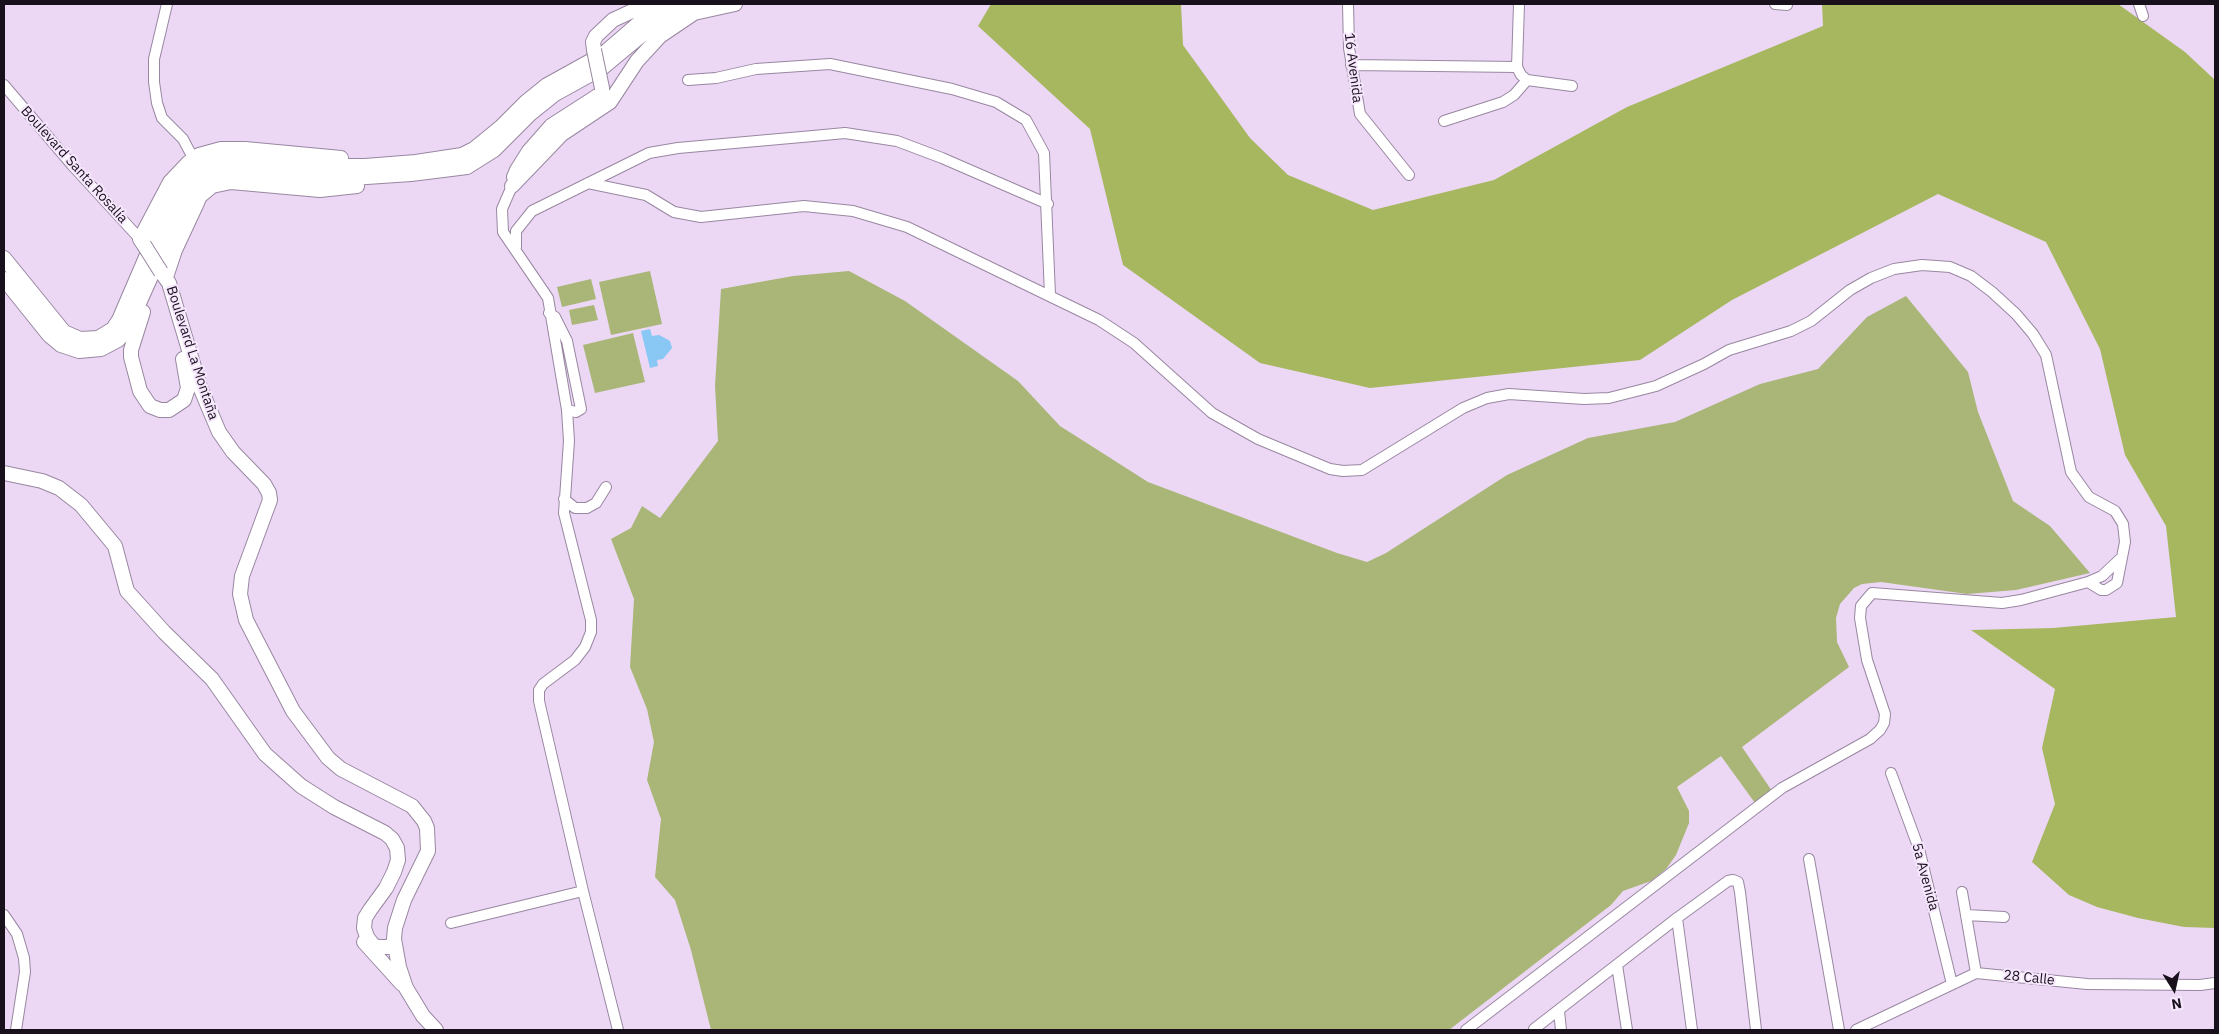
<!DOCTYPE html>
<html>
<head>
<meta charset="utf-8">
<style>
  body { margin:0 }
  #map { position:relative; width:2219px; height:1034px; overflow:hidden; background:#ecd8f5; font-family:"IBM Plex Sans",sans-serif }
  canvas { display:block }
  .frame { position:absolute; inset:0; border:5px solid #18111b; pointer-events:none }
  .north { position:absolute; left:2149px; top:964px; width:50px; height:50px; -webkit-text-stroke:4px #f7e7fe; paint-order:stroke; rotate:170deg; font-size:14px; font-weight:700; line-height:20px; text-align:center; color:#18111b }
  .north::after { content:''; display:block; margin:auto; width:18px; height:22px; background:#18111b; clip-path:polygon(50% 0,100% 100%,50% 72%,0 100%) }
</style>
</head>
<body>
<div id="map">
<canvas width="2219" height="1034"></canvas>
<div class="frame"></div>
<div class="north">N</div>
</div>
<script>
const c = document.querySelector('canvas').getContext('2d');
c.lineJoin = 'round';
function fillPath(path, color) { c.fillStyle = color; c.fill(path, 'evenodd'); }
const toPath = rows => new Path2D(rows.map(r => 'M' + r).join(''));
function strokePath(path, color, width, dash) { c.strokeStyle = color; c.lineWidth = width; c.lineCap = dash ? 'butt' : 'round'; c.setLineDash(dash || []); c.stroke(path); }
function label(font, color, halo, rows, align = 'center') {
  c.font = font + ' "IBM Plex Sans",sans-serif'; c.lineWidth = 4; c.setLineDash([]); c.textBaseline = 'middle'; c.strokeStyle = halo; c.fillStyle = color; for (const [text, x, y, turn = 0] of rows) {
    c.save(); c.translate(x, y); c.rotate((+turn || 0) * Math.PI / 180); c.textAlign = isNaN(turn) ? turn : align; if (halo) c.strokeText(text, 0, 0); c.fillText(text, 0, 0); c.restore();
  }
}
const green = toPath([
  [650,271,662,324,611,335,599,282],
  [849,271,905,301,1018,381,1060,426,1148,482,1337,553,1367,562,1386,553,1507,475,1588,438,1675,422,1760,384,1818,369,1867,317,1906,296,1968,372,1978,412,2013,501,2050,526,2090,573,2016,590,1967,594,1881,582,1862,584,1854,588,1840,604,1836,618,1837,642,1849,667,1742,747,1772,791,1755,803,1721,756,1677,787,1689,811,1689,823,1676,855,1666,869,1651,881,1623,891,1611,905,1449,1030,711,1030,691,950,675,900,655,877,661,819,647,780,654,742,647,709,630,667,634,599,611,539,631,528,642,506,660,518,718,441,715,386,721,289,793,276],
  [591,279,596,299,562,307,557,287],
  [594,305,598,320,572,325,569,310],
  [633,333,645,382,595,393,583,345]
]);
const forest = toPath([
  [991,4,1181,4,1183,45,1250,138,1288,175,1373,210,1494,180,1627,107,1823,26,1822,4,2118,4,2185,52,2215,80,2215,928,2184,927,2138,918,2097,907,2069,895,2032,862,2055,804,2042,748,2055,689,1971,630,2053,628,2176,617,2166,526,2125,455,2100,349,2046,242,1938,194,1732,300,1640,360,1370,388,1260,363,1123,265,1090,129,978,26]
]);
const water = toPath([
  [650,329,652,336,659,335,663,337,670,341,672,348,663,359,657,360,658,366,650,368,641,331]
]);
const minor = toPath([
  [167,4,154,59,154,82,157,103,162,118,183,139,193,158],
  [1348,4,1349,48,1360,114,1409,175],
  [1519,4,1517,67,1521,75,1527,80],
  [1775,4,1787,5],
  [2139,4,2143,16],
  [1351,65,1517,67],
  [688,80,716,78,756,69,830,64,952,89,996,102,1026,120,1044,153,1050,295],
  [1527,80,1572,86],
  [4,85,72,165,140,239],
  [1444,121,1503,102,1514,95,1527,80],
  [588,183,646,195,674,212,701,217,804,206,853,211,907,227,1099,320,1134,343,1212,413,1258,439,1330,469,1343,471,1362,470,1463,408,1487,398,1509,394,1584,399,1609,398,1656,386,1704,364,1729,350,1791,331,1811,321,1850,290,1871,278,1894,269,1922,265,1950,267,1971,276,1992,292,2016,314,2033,334,2046,355,2071,472,2089,497,2115,511,2123,524,2125,542,2117,583,2106,590,2101,590,2088,582],
  [512,186,502,209,503,232,548,298,567,410,569,441,564,513,591,620,591,632,585,647,575,660,543,684,539,690,539,701,583,891,618,1030],
  [516,247,516,231,532,211,649,153,678,148,813,136,845,133,897,141,942,158,1048,204],
  [549,313,555,317,567,341,581,409,576,412,567,410],
  [564,499,575,508,587,508,596,503,606,487],
  [1891,773,1919,849,1952,984],
  [1809,859,1839,1030],
  [1962,892,1976,973],
  [4,915,17,934,24,958,25,972,16,1030],
  [1966,915,2004,917],
  [1677,918,1692,1030],
  [451,923,583,891],
  [1617,965,1627,1030],
  [1559,1011,1561,1030],
  [1534,1029,1677,918,1728,881,1733,880,1738,882,1740,892,1756,1030],
  [1466,1030,1782,788,1870,739,1880,730,1884,723,1885,714,1867,660,1860,618,1861,606,1872,593,2002,603,2021,600,2088,582,2102,576,2120,559],
  [1856,1030,1976,973,2087,984,2200,985,2215,983]
]);
const major = toPath([
  [594,50,593,42,596,36,613,20,641,7,660,7],
  [514,177,517,170,529,151,551,126,596,97,602,93,602,88],
  [512,186,562,134,610,102,637,61,660,36,694,13,735,4],
  [144,245,140,239,170,182,188,163,199,155,221,149,245,149,341,158],
  [4,258,64,332,80,339,98,338,113,329,119,320,168,206,183,181,201,167,219,160,233,159,291,165,365,166,416,162,462,155,474,149,501,127,526,102,547,85,603,54,647,16,666,4],
  [161,272,169,283,200,387,219,432,233,452,264,484,269,493,270,500,242,576,240,594,246,620,293,711,328,758,341,769,412,806,424,821,427,828,428,851,404,900,395,928,394,939,399,967,406,988,423,1016,436,1030],
  [166,277,175,250,196,205,200,196,212,186,231,182,320,190,357,186],
  [4,279,49,335,61,345,79,351,101,349,118,340,127,330,184,203,194,186,203,179,213,174,234,172,304,178,352,178,411,174,467,167,494,150,530,114,555,94,602,68,661,19,691,4],
  [143,312,131,350,131,357,140,391,150,406,160,410,169,410,184,400,188,388,183,359],
  [4,473,42,481,59,488,81,505,115,546,127,591,164,632,212,679,265,754,301,786,334,807,385,833,392,839,397,848,398,860,394,872,386,888,370,910,365,918,364,928,367,937,373,945,378,947,389,947,393,944,394,939],
  [364,942,402,984]
]);
const majorBridge = toPath([
  [594,50,602,88],
  [144,245,161,272]
]);
const streetNames = [
  ["16 Avenida",1353,68,83],
  ["Boulevard Santa Rosalía",74,165,48],
  ["Boulevard La Montaña",192,353,72],
  ["5a Avenida",1925,877,75],
  ["28 Calle",2029,978,6]
];
fillPath(green, '#a9b677');
fillPath(forest, '#a7b75f');
fillPath(water, '#89c7f5');
strokePath(minor, '#9987a1', 12);
strokePath(major, '#9987a1', 16);
strokePath(minor, '#fff', 10);
strokePath(major, '#fff', 14);
strokePath(majorBridge, '#9987a1', 16, []);
strokePath(majorBridge, '#fff', 14);
label('14px', '#18111b', '#f7e7fe', streetNames);
</script>
</body>
</html>
